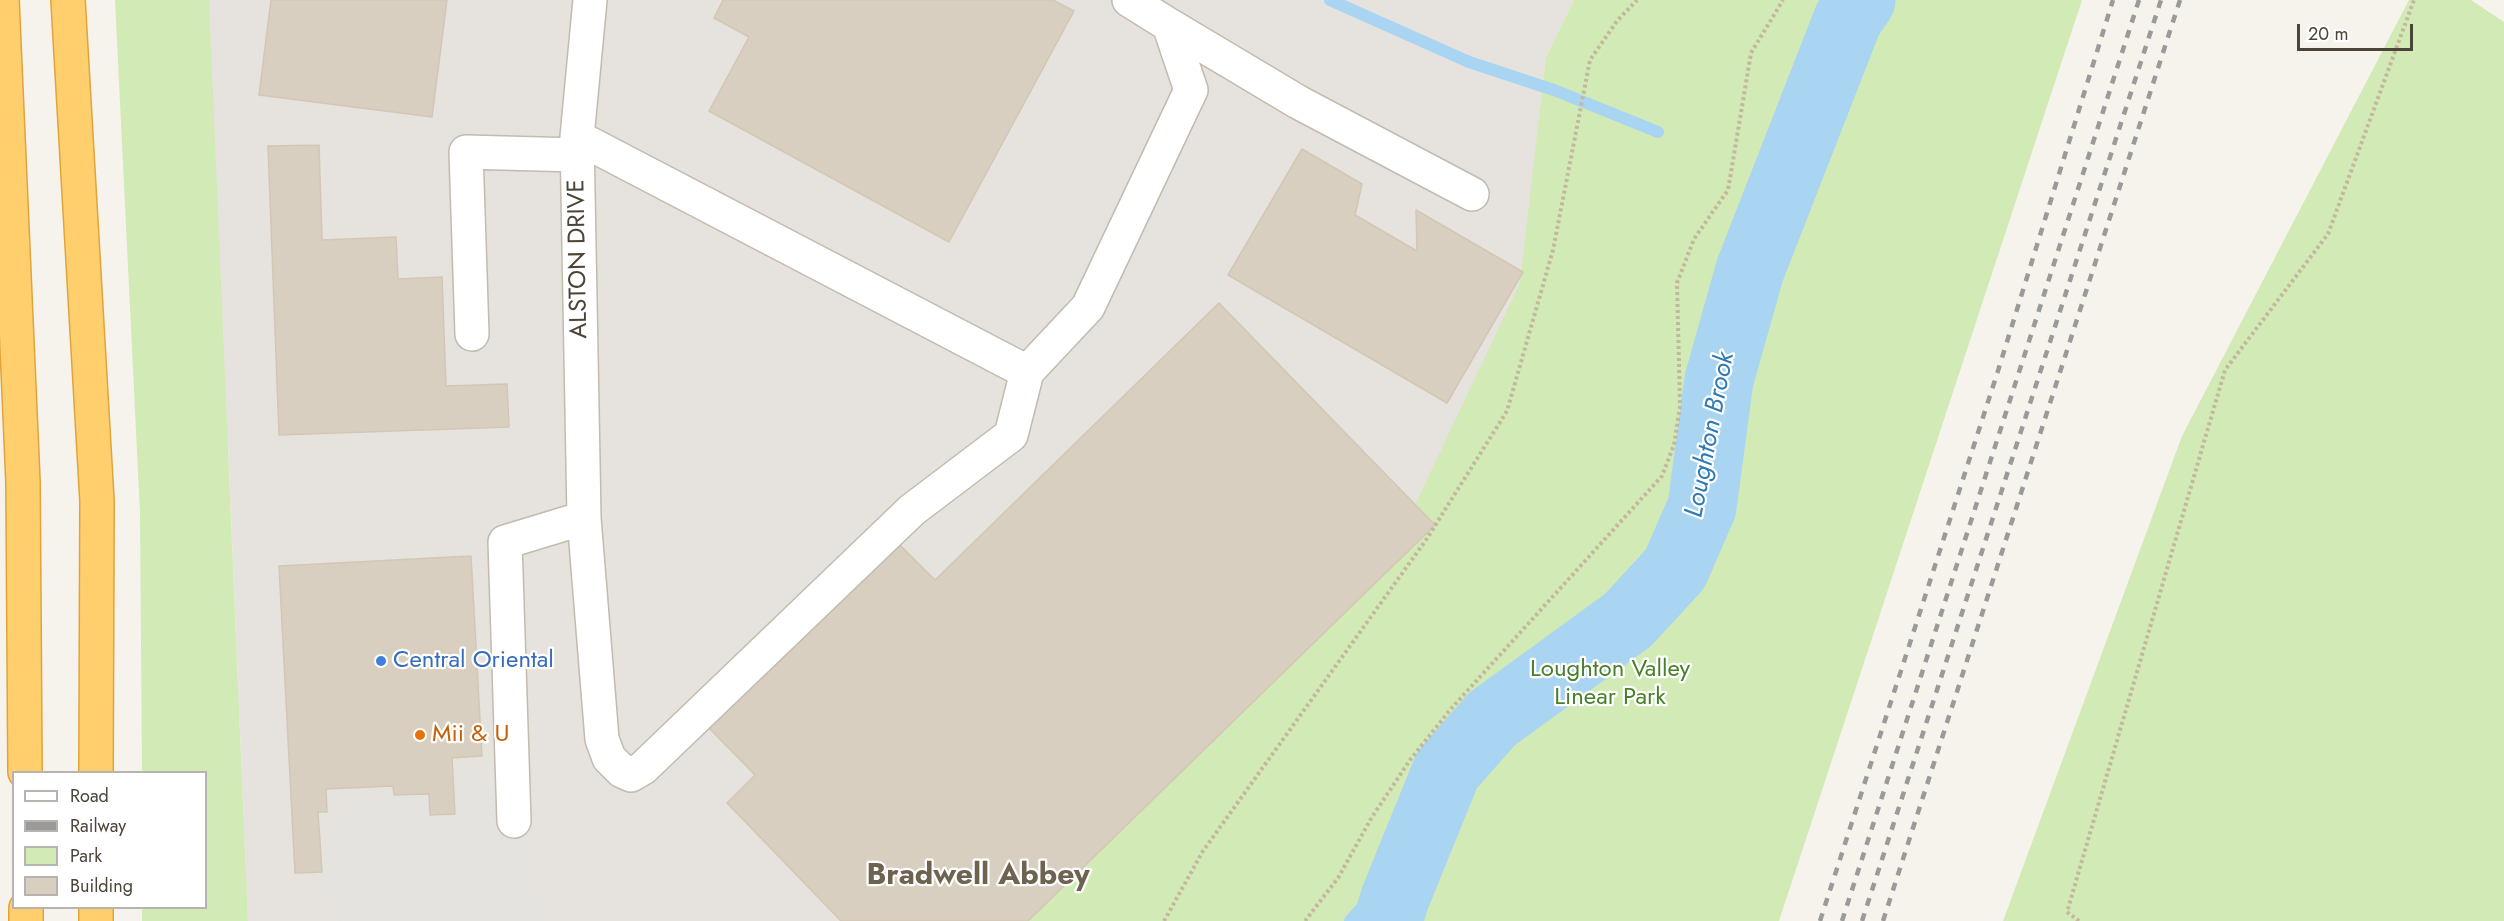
<!DOCTYPE html>
<html>
<head>
<meta charset="utf-8">
<style>
  body { margin:0 }
  #map { position:relative; width:2504px; height:921px; overflow:hidden; background:#f6f3ec; font-family:Jost,sans-serif }
  canvas { display:block }
  .legend { position:absolute; left:12px; top:771px; width:195px; height:138px; box-sizing:border-box; background:#fff; border:2px solid #b7b4b0; margin:0; padding:8px 10px; list-style:none; font-size:18px; color:#4b4439 }
  .legend li { display:flex; align-items:center; gap:12px; height:30px }
  .legend b { width:30px; border:2px solid #b7b4b0 }
  .scale { position:absolute; left:2297px; top:24px; width:116px; height:27px; box-sizing:border-box; border:3px solid #4b4439; border-top:0; padding-left:8px; font-size:18px; line-height:21px; white-space:nowrap; color:#4b4439; -webkit-text-stroke:4px #fff; paint-order:stroke }
</style>
</head>
<body>
<div id="map">
<canvas width="2504" height="921"></canvas>
<ul class="legend">
<li><b style="height:8px;background:#fff"></b>Road</li>
<li><b style="height:8px;background:#9a9a9a"></b>Railway</li>
<li><b style="height:16px;background:#d2eab5"></b>Park</li>
<li><b style="height:16px;background:#d8cfc1"></b>Building</li>
</ul>
<div class="scale">20 m</div>
</div>
<script>
const c = document.querySelector('canvas').getContext('2d');
c.lineJoin = 'round';
function fillPath(path, color) { c.fillStyle = color; c.fill(path, 'evenodd'); }
const toPath = rows => new Path2D(rows.map(r => 'M' + r).join(''));
function strokePath(path, color, width, dash) { c.strokeStyle = color; c.lineWidth = width; c.lineCap = dash ? 'butt' : 'round'; c.setLineDash(dash || []); c.stroke(path); }
function label(font, color, halo, rows, align = 'center') {
  c.font = font + ' Jost,sans-serif'; c.lineWidth = 4.5; c.setLineDash([]); c.textBaseline = 'middle'; c.strokeStyle = halo; c.fillStyle = color; for (const [text, x, y, turn = 0] of rows) {
    c.save(); c.translate(x, y); c.rotate((+turn || 0) * Math.PI / 180); c.textAlign = isNaN(turn) ? turn : align; if (halo) c.strokeText(text, 0, 0); c.fillText(text, 0, 0); c.restore();
  }
}
const industrial = toPath([
  [181,0,1574,0,1546,57,1523,272,1500,378,1435,525,1028,921,248,921,228,444]
]);
const green = toPath([
  [115,0,209,0,248,921,142,921,142,908,206,908,206,772,142,772,140,513],
  [1574,0,2082,0,1779,921,1028,921,1381,577,1520,283,1546,57],
  [2409,0,2471,0,2504,22,2504,921,2003,921,2182,436]
]);
const parking = toPath([
  [532,777,537,921,341,921,336,917,324,884,324,858,331,830,351,811,363,804,394,795,429,794,430,815,454,814,453,780]
]);
const stream = toPath([
  [1330,0,1469,62,1554,90,1658,132],
  [1350,921,1416,846]
]);
const river = toPath([
  [1388,921,1395,898,1447,770,1492,719,1628,620,1675,569,1702,507,1719,380,1750,270,1848,19,1861,0]
]);
const building = toPath([
  [271,0,447,0,432,117,259,95,271,0],
  [723,0,1053,0,1074,11,949,242,709,111,749,37,714,18,723,0],
  [319,145,322,240,396,237,398,279,442,277,446,386,507,384,509,427,279,435,268,146,319,145],
  [1302,149,1362,184,1355,215,1417,251,1416,210,1523,272,1447,403,1228,275,1302,149],
  [1219,303,1435,525,1028,921,841,921,727,803,755,775,709,728,898,543,935,580,1219,303],
  [471,556,482,756,452,758,455,814,430,815,429,794,394,795,393,786,326,789,327,812,318,812,322,872,295,873,279,566,471,556]
]);
const path = toPath([
  [1164,921,1203,851,1426,540,1507,411,1553,250,1590,60,1617,21,1637,0],
  [1305,921,1338,878,1372,817,1410,760,1450,710,1662,476,1674,445,1680,406,1677,283,1694,239,1728,190,1751,53,1783,0],
  [2079,921,2067,912,2225,370,2328,234,2414,0]
]);
const minor = toPath([
  [1169,25,1298,102,1472,194],
  [577,137,1027,372,1011,435,912,510,643,768,631,775,622,771,609,758,602,739,584,518,577,137,590,0],
  [472,334,466,152,577,155],
  [1027,372,1088,307,1191,90,1169,25,1129,0],
  [514,821,505,542,584,518]
]);
const highway = toPath([
  [2,0,23,482,25,772],
  [68,0,97,501,96,772],
  [26,908,26,921],
  [96,921,96,908]
]);
const rail = toPath([
  [1820,921,1997,374,2113,0],
  [1842,921,2139,0],
  [1862,921,2161,0],
  [1883,921,2180,0]
]);
const markers = [
  [381,661,6,"#3f7fe0"],
  [420,735,6,"#e8710a"]
];
const streetNames = [
  ["ALSTON DRIVE",579,259,-91]
];
const shopNames = [
  ["Central Oriental",393,661]
];
const parkNames = [
  ["Loughton Valley",1610,670],
  ["Linear Park",1610,698]
];
const foodNames = [
  ["Mii & U",432,735]
];
const waterNames = [
  ["Loughton Brook",1711,435,-79]
];
const districtNames = [
  ["Bradwell Abbey",978,877]
];
fillPath(industrial, '#e6e2dd');
fillPath(green, '#d2eab5');
fillPath(parking, '#e5e3e0');
strokePath(stream, '#a9d4f2', 12);
strokePath(river, '#a9d4f2', 69);
fillPath(building, '#d8cfc1');
strokePath(building, '#d3c7b4', 1.5);
strokePath(minor, '#c2bbae', 36);
strokePath(highway, '#e0a43c', 36);
strokePath(path, '#c4b79f', 4, [3, 3]);
strokePath(minor, '#fff', 33);
strokePath(highway, '#ffcf6e', 33);
strokePath(rail, '#9a9a9a', 4.5, [8, 8]);
for (const [x, y, r, color] of markers) { const dot = new Path2D(); dot.arc(x, y, r, 0, 2 * Math.PI); c.fillStyle = color; c.fill(dot); strokePath(dot, '#fff', 2); }
label('24px', '#4b4439', '#fff', streetNames);
label('24px', '#366cbe', '#fff', shopNames, 'left');
label('24px', '#4a7f2a', '#fff', parkNames);
label('24px', '#c56008', '#fff', foodNames, 'left');
label('italic 26px', '#2e7ab2', '#fff', waterNames);
label('bold 30px', '#6e6250', '#fff', districtNames);
</script>
</body>
</html>
